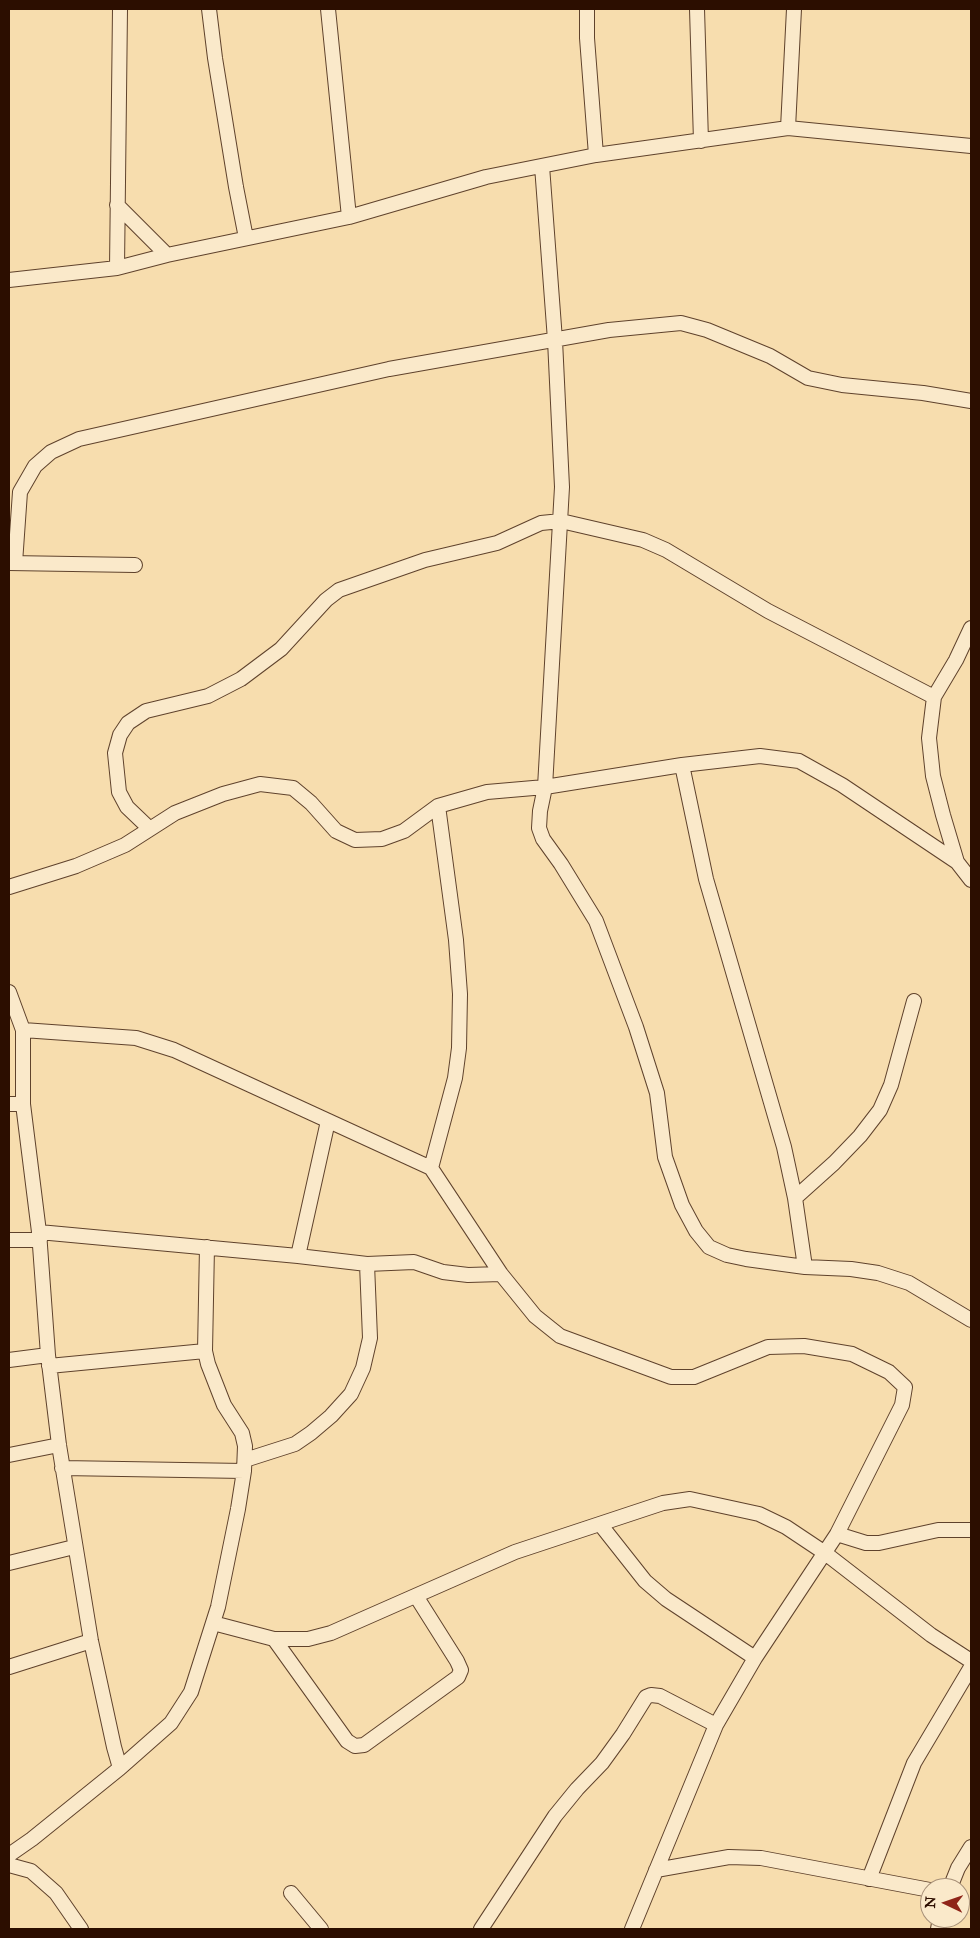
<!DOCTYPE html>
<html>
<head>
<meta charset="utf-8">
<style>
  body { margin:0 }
  #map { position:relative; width:980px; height:1938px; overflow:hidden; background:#f7ddae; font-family:"IM FELL Great Primer",serif }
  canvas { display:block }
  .frame { position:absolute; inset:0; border:10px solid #2c0e00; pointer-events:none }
  .north { position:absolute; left:920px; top:1878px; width:50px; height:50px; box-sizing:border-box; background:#fae9ca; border:1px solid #a89179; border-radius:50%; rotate:273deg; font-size:14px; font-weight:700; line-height:20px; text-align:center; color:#2c0e00 }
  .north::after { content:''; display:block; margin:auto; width:18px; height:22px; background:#8f2418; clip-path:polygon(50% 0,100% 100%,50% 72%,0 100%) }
</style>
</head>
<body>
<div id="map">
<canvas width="980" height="1938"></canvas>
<div class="frame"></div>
<div class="north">N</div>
</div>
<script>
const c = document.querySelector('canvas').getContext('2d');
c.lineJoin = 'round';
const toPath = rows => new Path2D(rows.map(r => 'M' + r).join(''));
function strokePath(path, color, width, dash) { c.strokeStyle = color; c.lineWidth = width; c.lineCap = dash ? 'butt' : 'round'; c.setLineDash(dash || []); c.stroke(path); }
const minor = toPath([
  [209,9,215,58,236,187,246,238],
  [328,9,349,217],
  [587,9,587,38,596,155],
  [697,9,701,141],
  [788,128,794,9],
  [542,166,555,340,562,487,545,787,540,811,539,828,543,839,561,864,596,921,636,1027,657,1093,665,1157,682,1205,696,1231,709,1247,727,1255,746,1259,805,1267,851,1269,878,1273,909,1283,971,1320],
  [117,205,167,255],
  [117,268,120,9],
  [9,280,117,268,167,255,349,217,486,177,596,155,788,128,971,146],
  [9,563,135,565],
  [15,563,20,492,35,466,51,452,79,439,389,369,609,330,681,323,707,330,770,356,808,378,842,385,923,393,971,401],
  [971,628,956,660,934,697,929,738,933,776,943,815,957,862,971,880],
  [682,765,706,879,784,1147,795,1198,805,1267],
  [150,829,127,807,119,792,115,753,120,735,128,723,146,711,208,696,241,679,281,649,326,600,339,590,425,560,497,543,541,523,561,521,643,540,666,550,768,611,934,697],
  [9,887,76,866,125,845,175,813,223,794,260,784,293,788,311,803,336,831,355,840,382,839,404,831,438,806,487,792,545,787,682,765,760,756,799,761,842,785,957,862],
  [9,992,23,1030,23,1104],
  [23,1030,136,1038,174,1050,431,1168,501,1274,535,1316,560,1336,671,1377,694,1377,768,1347,804,1346,852,1354,889,1372,905,1387,902,1405,837,1534,755,1658,716,1725,632,1929],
  [9,1104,23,1104,39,1232,48,1355,59,1445,91,1641,114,1747,120,1768,32,1839,9,1855],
  [431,1168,455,1078,459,1048,460,994,456,940,438,806],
  [795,1198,834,1163,860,1136,880,1110,891,1085,914,1001],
  [39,1232,298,1256,367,1264,414,1262,443,1272,468,1275,501,1274],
  [9,1240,40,1240],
  [298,1256,328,1121],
  [9,1360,48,1355],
  [49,1366,205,1351],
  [9,1455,59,1445],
  [245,1460,295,1444,311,1433,331,1416,351,1394,363,1368,370,1338,367,1264],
  [62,1468,244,1471],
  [600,1524,645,1581,666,1599,755,1658],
  [837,1534,866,1543,879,1543,938,1530,971,1530],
  [9,1563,74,1547],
  [213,1623,274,1639,308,1639,331,1633,515,1552,663,1503,690,1499,759,1514,786,1527,825,1553,931,1635,971,1661],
  [274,1639,347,1741,355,1746,364,1745,458,1677,461,1670,457,1661,416,1596],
  [9,1667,91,1641],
  [120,1768,171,1723,191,1692,218,1607,238,1509,244,1471,245,1446,242,1433,224,1405,208,1364,205,1351,207,1247],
  [9,1865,31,1871,56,1893,81,1929],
  [656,1870,729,1857,761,1858,930,1890],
  [869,1879,914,1763,971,1667],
  [950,1888,958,1868,971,1847],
  [291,1893,321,1929],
  [481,1929,555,1816,577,1789,602,1763,623,1734,646,1697,651,1695,660,1696,716,1725],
  [938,1929,940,1918]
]);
strokePath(minor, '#5f422c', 16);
strokePath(minor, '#fae9ca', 14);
</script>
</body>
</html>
